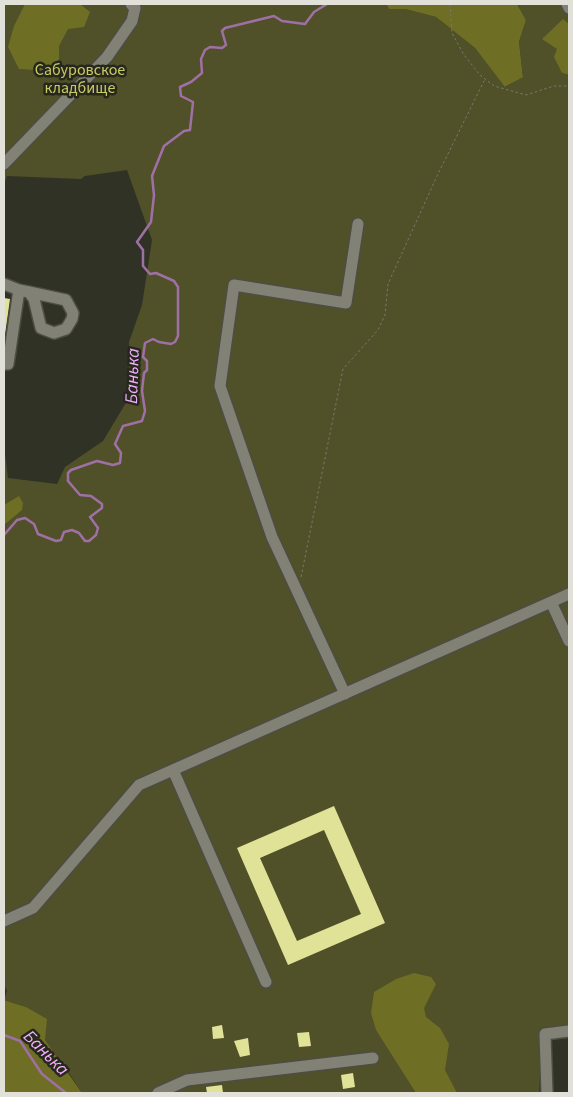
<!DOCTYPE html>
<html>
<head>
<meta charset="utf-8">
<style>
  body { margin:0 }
  #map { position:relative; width:573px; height:1097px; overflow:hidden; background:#313226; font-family:"Source Sans 3",sans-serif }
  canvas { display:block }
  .frame { position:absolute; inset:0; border:5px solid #e1e1da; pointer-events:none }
</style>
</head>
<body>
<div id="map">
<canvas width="573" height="1097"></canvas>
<div class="frame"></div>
</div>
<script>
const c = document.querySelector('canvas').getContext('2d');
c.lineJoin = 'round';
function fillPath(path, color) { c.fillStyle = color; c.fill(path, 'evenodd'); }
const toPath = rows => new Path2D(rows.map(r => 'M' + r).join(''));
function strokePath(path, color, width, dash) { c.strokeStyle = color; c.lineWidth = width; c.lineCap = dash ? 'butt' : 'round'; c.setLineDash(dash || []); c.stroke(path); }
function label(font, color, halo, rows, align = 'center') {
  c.font = font + ' "Source Sans 3",sans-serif'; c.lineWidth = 5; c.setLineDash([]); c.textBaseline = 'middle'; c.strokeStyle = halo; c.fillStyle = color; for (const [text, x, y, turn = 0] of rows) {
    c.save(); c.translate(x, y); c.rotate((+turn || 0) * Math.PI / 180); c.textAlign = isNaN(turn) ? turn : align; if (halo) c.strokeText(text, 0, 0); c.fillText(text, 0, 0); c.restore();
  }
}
const green = toPath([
  [4,4,386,4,389,9,405,9,436,17,475,48,506,87,523,76,519,42,526,20,517,4,569,4,569,24,562,19,557,49,562,73,569,75,569,1038,542,1041,539,1093,82,1093,65,1067,51,1052,26,1007,4,1000,7,991,4,985,4,446,8,478,57,484,65,467,103,441,130,396,129,342,142,305,152,240,127,170,85,176,81,179,7,176,4,184]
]);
const forest = toPath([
  [25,4,80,4,90,12,84,27,68,29,59,46,59,59,55,71,19,69,8,47,14,26],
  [386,4,517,4,526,20,519,42,523,77,505,87,475,48,436,17,405,9,389,9],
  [563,19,569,24,569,75,562,73,554,57,557,49,542,39],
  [19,496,23,503,22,510,4,525,4,505],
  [414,973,431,977,436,984,424,1008,426,1017,440,1028,449,1044,445,1070,457,1093,416,1093,376,1030,371,1013,374,992,396,979],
  [4,1000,26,1007,47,1019,45,1040,82,1093,4,1093]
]);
const stream = toPath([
  [4,535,17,520,25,518,34,524,38,534,56,541,61,540,64,532,72,530,79,533,85,541,89,541,96,535,98,528,90,517,102,508,102,504,91,496,80,495,68,481,68,473,71,470,97,461,113,465,120,463,121,453,115,444,123,426,142,421,145,411,142,391,144,373,147,370,147,361,143,357,145,343,153,339,159,342,171,344,175,342,178,336,178,287,174,281,156,273,150,274,143,266,143,250,137,242,151,222,154,195,152,176,164,146,184,131,190,130,193,102,181,96,180,87,191,82,202,73,201,59,205,50,210,47,222,48,226,45,222,31,225,28,274,16,282,21,305,24,314,12,327,4],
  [4,1035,20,1041,42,1074,66,1093]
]);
const building = toPath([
  [4,298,10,299,4,342],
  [334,806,385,923,288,965,237,848],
  [324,830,361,914,297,941,260,858],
  [222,1025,224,1038,213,1039,212,1027],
  [309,1032,311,1046,299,1047,297,1033],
  [248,1038,250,1055,240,1057,234,1041],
  [353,1073,355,1087,343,1089,341,1075],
  [222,1085,223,1093,207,1093,206,1087]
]);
const path = toPath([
  [450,4,452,33,464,55,480,75,494,86,526,95,554,86,569,86],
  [301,577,343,369,378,330,385,315,388,284,437,176,485,79]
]);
const minor = toPath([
  [567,4,569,8],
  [4,164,107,57,132,21,135,8,131,4],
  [4,284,19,290,8,364,4,364],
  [19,290,29,292,34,299,41,328,54,333,66,329,72,319,73,313,66,300,29,292],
  [551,602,569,641],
  [345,694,272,537,220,386,234,285,346,303,358,224],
  [173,770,266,982],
  [4,921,33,908,139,785,569,594],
  [158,1093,187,1080,373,1058],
  [547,1093,545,1034,569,1031]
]);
const parkNames = [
  ["Сабуровское",80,71],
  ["кладбище",80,89]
];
const waterNames = [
  ["Банька",134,376,-88],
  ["Банька",45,1054,45]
];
fillPath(green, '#505029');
fillPath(forest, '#6e6e24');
strokePath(stream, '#9f70a5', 2.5);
fillPath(building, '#e0e297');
strokePath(minor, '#4d4d44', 14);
strokePath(path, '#78796f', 1, [2.5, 2.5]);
strokePath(minor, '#818275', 11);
label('16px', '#c9ca64', '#27281d', parkNames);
label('italic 18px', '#f2affb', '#27281d', waterNames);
</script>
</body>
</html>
